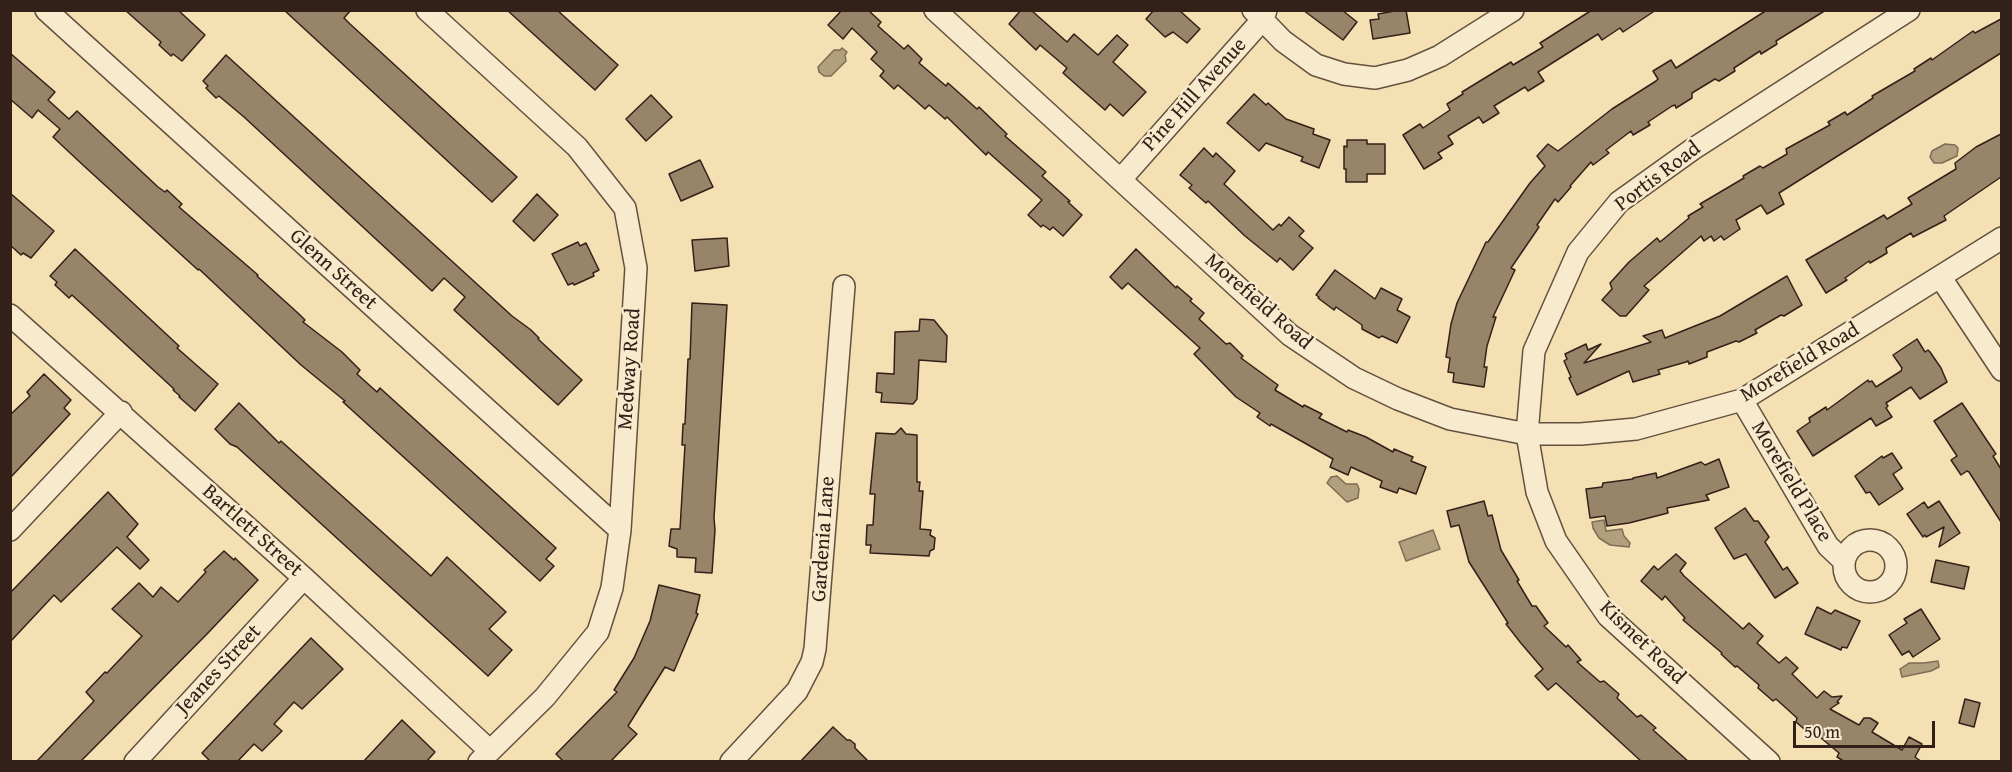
<!DOCTYPE html>
<html>
<head>
<meta charset="utf-8">
<style>
  body { margin:0 }
  #map { position:relative; width:2012px; height:772px; overflow:hidden; background:#f4e0b2; font-family:"Gentium Book Plus",serif }
  canvas { display:block }
  .frame { position:absolute; inset:0; border:12px solid #332019; pointer-events:none }
  .scale { position:absolute; left:1793px; top:721px; width:142px; height:27px; box-sizing:border-box; border:3px solid #332019; border-top:0; padding-left:8px; font-size:18px; line-height:21px; white-space:nowrap; color:#332019; -webkit-text-stroke:4px #f8ebcd; paint-order:stroke }
</style>
</head>
<body>
<div id="map">
<canvas width="2012" height="772"></canvas>
<div class="frame"></div>
<div class="scale">50 m</div>
</div>
<script>
const c = document.querySelector('canvas').getContext('2d');
c.lineJoin = 'round';
function fillPath(path, color) { c.fillStyle = color; c.fill(path, 'evenodd'); }
const toPath = rows => new Path2D(rows.map(r => 'M' + r).join(''));
function strokePath(path, color, width, dash) { c.strokeStyle = color; c.lineWidth = width; c.lineCap = dash ? 'butt' : 'round'; c.setLineDash(dash || []); c.stroke(path); }
function label(font, color, halo, rows, align = 'center') {
  c.font = font + ' "Gentium Book Plus",serif'; c.lineWidth = 5; c.setLineDash([]); c.textBaseline = 'middle'; c.strokeStyle = halo; c.fillStyle = color; for (const [text, x, y, turn = 0] of rows) {
    c.save(); c.translate(x, y); c.rotate((+turn || 0) * Math.PI / 180); c.textAlign = isNaN(turn) ? turn : align; if (halo) c.strokeText(text, 0, 0); c.fillText(text, 0, 0); c.restore();
  }
}
const water = toPath([
  [842,48,847,52,845,55,846,61,831,76,824,76,819,72,818,67,834,50,840,50,842,48],
  [1945,144,1955,145,1958,148,1957,156,1942,163,1934,163,1930,157,1932,151,1945,144],
  [1337,476,1346,484,1357,484,1359,489,1358,498,1347,502,1327,483,1331,477,1337,476],
  [1604,520,1606,531,1622,529,1624,536,1630,543,1629,547,1610,545,1599,538,1593,528,1592,522,1604,520],
  [1433,530,1440,549,1406,561,1399,542,1433,530],
  [1938,661,1939,667,1931,671,1902,677,1900,669,1909,663,1924,663,1938,661]
]);
const building = toPath([
  [125,10,178,10,205,35,182,61,173,54,171,56,159,45,161,42,125,10],
  [284,10,351,10,344,18,350,24,517,177,492,202,284,10],
  [507,10,557,10,618,65,595,90,507,10],
  [842,10,868,10,881,22,878,26,904,49,908,45,922,59,919,63,946,86,948,83,977,109,979,107,1007,134,1005,136,1046,172,1042,176,1070,201,1068,202,1082,215,1063,236,1053,227,1050,230,1043,225,1041,227,1028,215,1042,200,988,152,986,155,947,117,945,119,929,105,925,109,898,85,894,89,880,76,884,71,871,59,877,52,852,28,843,39,828,25,842,10],
  [1021,10,1031,10,1067,42,1074,34,1098,55,1117,35,1128,45,1113,62,1146,92,1123,116,1110,104,1105,110,1063,73,1067,68,1040,45,1036,50,1009,24,1021,10],
  [1154,10,1179,10,1200,29,1187,43,1173,32,1165,37,1146,19,1154,10],
  [1303,10,1342,10,1357,22,1343,40,1303,10],
  [1400,10,1406,10,1410,33,1373,39,1370,20,1379,19,1378,14,1400,10],
  [1592,10,1656,10,1623,32,1620,28,1602,40,1598,34,1538,72,1544,81,1528,91,1525,87,1494,106,1499,113,1483,123,1479,117,1448,136,1453,144,1438,153,1442,158,1424,169,1403,135,1420,124,1423,128,1450,110,1447,104,1463,94,1462,92,1511,62,1513,65,1543,47,1540,43,1592,10],
  [1767,10,1826,10,1776,41,1777,44,1761,54,1760,51,1734,68,1735,71,1719,81,1715,79,1692,93,1692,98,1676,108,1675,105,1672,106,1648,122,1650,125,1633,135,1631,131,1606,150,1609,153,1593,165,1591,162,1570,186,1571,187,1558,202,1555,199,1537,225,1539,227,1511,268,1515,270,1493,317,1496,317,1487,346,1484,367,1487,367,1484,387,1453,382,1454,373,1448,372,1450,358,1446,357,1451,324,1457,303,1486,242,1488,242,1530,183,1545,166,1537,156,1548,144,1558,151,1612,109,1656,81,1658,79,1653,71,1671,60,1676,68,1767,10],
  [2001,19,2001,53,1779,193,1784,204,1767,214,1761,205,1736,220,1740,229,1724,240,1721,236,1714,241,1711,236,1704,241,1701,236,1644,286,1649,290,1626,316,1620,316,1602,300,1612,289,1610,283,1629,262,1657,238,1660,242,1689,218,1688,216,1703,207,1700,204,1744,178,1743,176,1760,166,1763,168,1787,154,1786,149,1828,126,1830,125,1828,122,1845,112,1847,115,1873,98,1872,96,1915,71,1914,69,1931,58,1932,60,1973,31,1975,33,2001,19],
  [10,53,55,92,48,100,69,119,77,111,158,187,165,192,167,190,182,204,179,207,258,275,257,276,299,314,305,320,303,322,342,352,360,370,357,374,377,392,380,388,556,548,546,559,554,566,540,581,343,402,345,401,301,365,199,269,198,270,84,166,53,137,60,129,38,110,32,118,10,99,10,53],
  [226,55,512,316,531,330,539,338,538,339,582,380,558,405,454,310,465,297,444,278,432,291,244,117,219,96,216,98,206,88,208,86,203,81,226,55],
  [1254,94,1266,105,1268,103,1286,119,1314,129,1313,134,1330,140,1319,168,1301,161,1303,157,1266,143,1259,151,1227,123,1254,94],
  [651,95,672,117,646,141,626,119,651,95],
  [2001,134,2001,177,1944,216,1946,220,1913,237,1911,233,1886,248,1887,253,1870,263,1869,261,1845,278,1847,280,1826,293,1806,260,1884,215,1887,219,1912,204,1908,198,1956,169,1955,163,1976,147,2001,134],
  [1347,140,1367,140,1367,144,1385,144,1385,174,1367,174,1367,182,1346,182,1346,169,1344,169,1344,146,1347,147,1347,140],
  [1204,148,1213,157,1216,153,1235,171,1224,184,1273,230,1279,224,1281,226,1289,217,1304,231,1299,236,1313,248,1293,270,1280,258,1277,262,1245,236,1208,201,1206,203,1189,188,1192,185,1180,175,1204,148],
  [700,160,713,187,681,201,669,174,700,160],
  [10,193,54,231,31,258,23,253,21,255,10,245,10,193],
  [537,194,558,215,534,241,513,221,537,194],
  [727,238,729,266,695,271,692,240,727,238],
  [578,242,580,246,586,243,599,270,593,273,594,276,574,285,573,283,568,285,552,254,578,242],
  [75,249,179,346,177,348,218,384,195,411,179,397,180,396,173,390,174,389,72,295,69,298,55,285,57,282,50,276,75,249],
  [1136,249,1176,288,1177,286,1192,299,1190,301,1204,313,1199,319,1226,344,1230,343,1243,356,1241,358,1278,385,1275,390,1303,407,1304,405,1322,414,1319,418,1347,432,1348,430,1366,437,1393,452,1394,449,1413,457,1411,461,1426,467,1416,494,1399,488,1397,493,1380,487,1382,481,1351,467,1348,475,1330,467,1333,459,1271,424,1270,426,1257,417,1260,413,1236,397,1194,354,1200,348,1128,283,1122,289,1110,277,1136,249],
  [1335,270,1375,299,1381,288,1402,299,1397,310,1410,317,1397,343,1382,336,1379,338,1362,329,1362,325,1336,307,1334,310,1318,298,1319,297,1316,295,1335,270],
  [1787,276,1802,305,1784,316,1781,315,1755,330,1757,333,1739,342,1736,341,1707,352,1707,357,1689,364,1688,361,1686,362,1658,370,1660,374,1633,382,1629,371,1577,395,1569,378,1571,377,1564,361,1567,359,1565,354,1586,344,1588,350,1601,344,1584,363,1651,342,1643,336,1662,330,1665,338,1720,316,1787,276],
  [692,303,727,305,714,518,715,530,712,573,695,572,696,558,677,557,677,549,669,546,671,529,680,529,685,445,682,445,683,424,685,424,688,359,690,359,692,303],
  [920,319,934,320,947,336,946,362,919,360,917,399,913,404,881,402,882,393,876,392,877,373,894,374,895,332,919,331,920,319],
  [1917,339,1925,352,1928,350,1930,352,1941,368,1947,382,1920,399,1911,387,1886,403,1888,406,1886,408,1892,417,1876,426,1871,418,1813,456,1797,431,1810,422,1809,418,1826,407,1827,410,1868,380,1869,382,1872,381,1876,387,1901,371,1902,368,1893,355,1917,339],
  [44,374,71,400,64,408,70,414,10,478,10,415,30,396,27,392,44,374],
  [239,403,279,443,281,441,431,576,447,557,506,612,489,629,512,650,488,676,237,447,230,444,215,429,239,403],
  [1962,403,1996,454,1993,456,2001,469,2001,522,1969,472,1967,471,1961,475,1951,460,1957,456,1934,421,1962,403],
  [901,428,906,434,917,435,917,482,920,482,919,491,923,491,920,529,931,530,930,535,935,538,934,549,930,551,929,556,870,553,871,545,866,545,867,525,873,525,875,494,870,494,876,433,895,434,901,428],
  [1892,453,1902,468,1893,474,1903,489,1879,505,1870,492,1866,493,1855,476,1882,456,1883,458,1892,453],
  [1719,459,1729,487,1706,495,1709,500,1667,508,1668,513,1629,523,1607,526,1605,516,1590,518,1586,489,1602,487,1603,483,1633,479,1633,478,1656,473,1657,478,1701,462,1705,465,1719,459],
  [108,492,138,524,127,537,149,560,140,569,117,547,61,602,54,595,10,642,10,593,108,492],
  [1484,501,1488,516,1492,515,1501,550,1519,580,1517,581,1532,606,1536,606,1548,623,1544,626,1566,647,1568,645,1581,660,1577,662,1600,682,1604,681,1619,694,1617,698,1637,717,1641,715,1656,728,1653,730,1689,762,1642,762,1556,683,1548,690,1535,676,1543,669,1520,642,1506,624,1508,623,1469,562,1459,525,1451,527,1447,511,1484,501],
  [1939,501,1960,533,1939,547,1944,527,1926,537,1925,535,1923,537,1907,514,1924,502,1928,508,1939,501],
  [1745,508,1754,521,1758,521,1769,537,1765,542,1783,570,1787,567,1798,583,1775,598,1746,554,1734,559,1715,528,1745,508],
  [224,551,234,560,235,558,258,580,207,634,80,762,36,762,94,701,86,692,105,672,107,673,142,636,112,609,139,583,153,597,161,587,178,602,206,572,204,570,224,551],
  [1676,554,1686,563,1680,571,1684,576,1743,629,1749,623,1763,636,1757,643,1779,663,1786,657,1798,668,1792,674,1817,698,1824,691,1832,697,1842,696,1837,702,1839,703,1830,709,1859,725,1864,718,1870,718,1878,723,1872,732,1902,750,1909,737,1922,744,1915,757,1922,762,1845,762,1837,757,1839,753,1815,733,1811,735,1796,722,1797,718,1776,699,1773,701,1758,688,1759,685,1737,666,1735,667,1721,654,1722,653,1683,620,1685,618,1665,596,1662,600,1641,581,1654,566,1658,570,1676,554],
  [1936,560,1969,567,1964,589,1931,582,1936,560],
  [659,585,700,595,696,613,698,614,674,671,665,667,628,726,637,734,610,762,564,762,556,754,617,692,614,690,634,658,650,621,659,585],
  [1817,607,1831,614,1835,610,1860,621,1847,648,1842,647,1841,650,1805,634,1817,607],
  [1921,609,1940,639,1913,657,1909,651,1902,655,1889,635,1907,623,1904,619,1921,609],
  [311,638,343,669,302,709,294,702,274,724,282,731,262,751,254,744,237,762,211,762,202,753,311,638],
  [1965,699,1980,703,1974,727,1959,723,1965,699],
  [402,720,435,752,426,762,363,762,402,720],
  [833,727,847,740,850,740,855,744,855,748,869,762,800,762,833,727]
]);
const street = toPath([
  [46,10,620,530],
  [427,10,577,147,625,208,636,268,620,530,612,588,598,632,545,697,479,762],
  [935,10,1290,335,1354,378,1398,399,1450,419,1527,434,1581,434,1636,429,1742,400,2002,238],
  [1253,10,1283,41,1316,65,1344,74,1375,78,1408,70,1440,56,1513,10],
  [1121,179,1263,19,1266,10],
  [1941,278,2002,370],
  [10,315,304,578,489,750],
  [1742,400,1828,546,1844,561],
  [10,530,121,412],
  '1844 566a26 26 0 1 1 52 0a26 26 0 1 1-52 0Z',
  [135,762,304,578],
  [731,762,797,691,812,662,815,649,844,286],
  [1769,762,1608,616,1556,541,1537,492,1527,434,1534,351,1578,252,1619,202,1693,149,1909,10]
]);
const streetNames = [
  ["Pine Hill Avenue",1195,95,-48],
  ["Portis Road",1658,177,-37],
  ["Glenn Street",333,270,42],
  ["Morefield Road",1258,302,41],
  ["Morefield Road",1800,363,-31],
  ["Medway Road",630,369,-86],
  ["Morefield Place",1791,482,59],
  ["Bartlett Street",252,531,42],
  ["Gardenia Lane",824,539,-86],
  ["Kismet Road",1642,643,44],
  ["Jeanes Street",219,670,-47]
];
fillPath(water, '#b29f7e');
strokePath(water, '#7f6c56', 1.5);
fillPath(building, '#978469');
strokePath(building, '#332019', 1.5);
strokePath(street, '#63503f', 24);
strokePath(street, '#f8ebcd', 21);
label('21px', '#332019', '#f8ebcd', streetNames);
</script>
</body>
</html>
